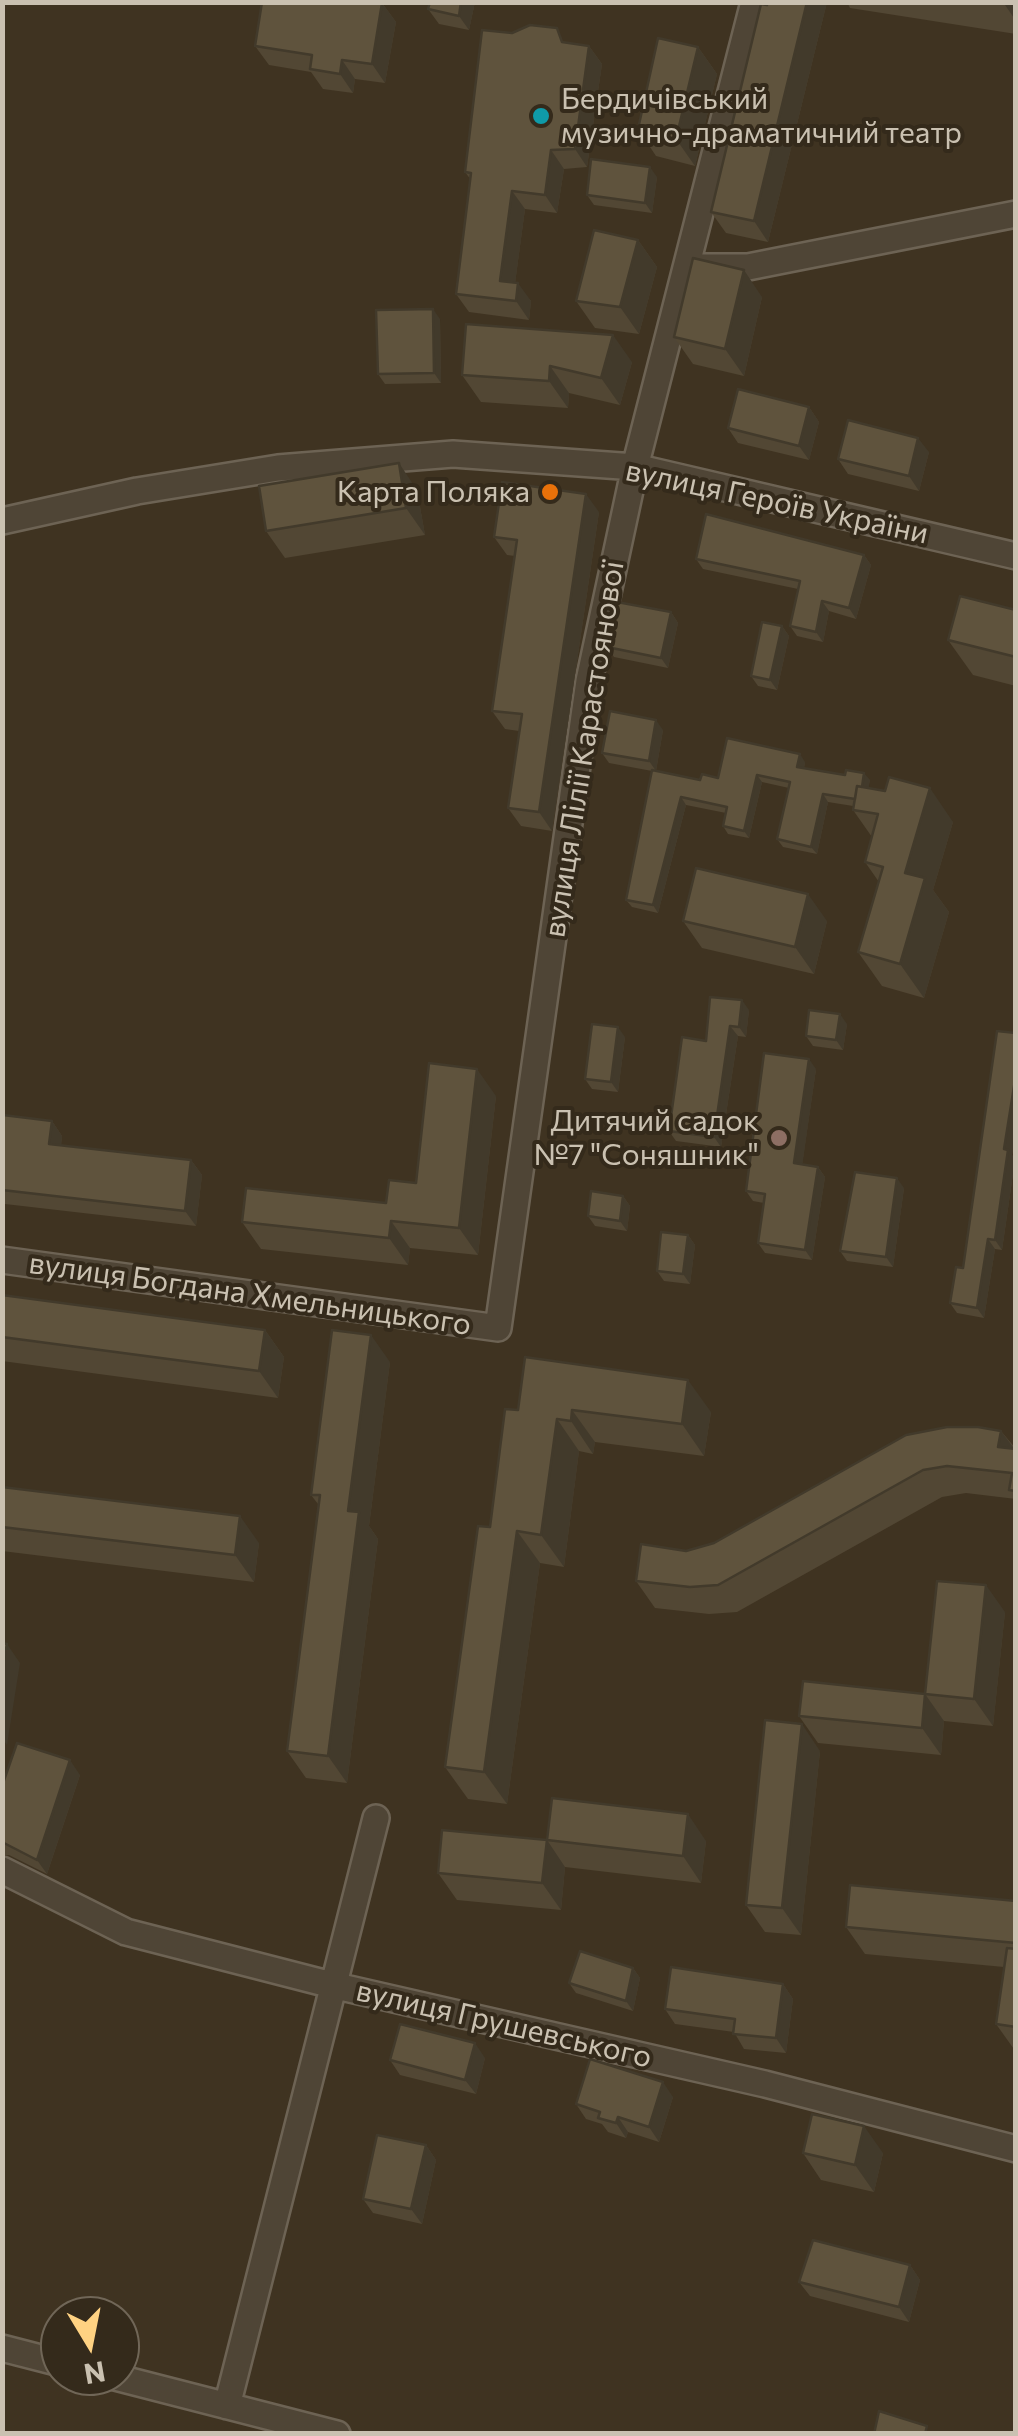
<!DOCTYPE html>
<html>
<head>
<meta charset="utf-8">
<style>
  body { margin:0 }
  #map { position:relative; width:1018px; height:2436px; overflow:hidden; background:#3f3321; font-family:Commissioner,sans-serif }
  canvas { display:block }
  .frame { position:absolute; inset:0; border:5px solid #cac1b1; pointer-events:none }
  .north { position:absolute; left:40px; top:2296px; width:100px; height:100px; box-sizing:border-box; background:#342a1b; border:2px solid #706657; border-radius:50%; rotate:170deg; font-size:28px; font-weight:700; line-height:40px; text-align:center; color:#cac1b1 }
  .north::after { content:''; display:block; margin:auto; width:35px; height:45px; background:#ffd282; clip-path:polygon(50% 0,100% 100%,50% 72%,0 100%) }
</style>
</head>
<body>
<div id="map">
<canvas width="1018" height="2436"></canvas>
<div class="frame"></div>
<div class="north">N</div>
</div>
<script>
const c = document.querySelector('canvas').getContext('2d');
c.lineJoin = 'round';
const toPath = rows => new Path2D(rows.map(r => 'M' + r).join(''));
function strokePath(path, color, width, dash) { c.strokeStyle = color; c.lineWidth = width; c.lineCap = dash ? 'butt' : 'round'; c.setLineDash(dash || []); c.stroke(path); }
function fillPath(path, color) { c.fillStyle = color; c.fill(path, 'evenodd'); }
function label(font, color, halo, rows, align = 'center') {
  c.font = font + ' Commissioner,sans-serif'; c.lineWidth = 8; c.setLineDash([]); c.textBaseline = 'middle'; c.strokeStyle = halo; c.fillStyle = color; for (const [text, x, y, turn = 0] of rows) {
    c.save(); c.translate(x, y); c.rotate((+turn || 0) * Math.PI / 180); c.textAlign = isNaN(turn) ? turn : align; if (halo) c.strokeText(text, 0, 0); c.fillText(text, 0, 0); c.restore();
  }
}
const street = toPath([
  [696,267,748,267,1016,214],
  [2,521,137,491,278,468,453,454,635,467,1016,556],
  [2,1260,498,1328,589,681,635,467,754,2],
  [2,1870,126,1932,332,1985,765,2084,1016,2149],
  [2,2348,60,2363],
  [111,2376,337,2434],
  [227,2406,376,1818]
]);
const wall = toPath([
  [475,2,469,30,439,24,428,9],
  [768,2,827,2,768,242,726,233,711,212],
  [847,2,1016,2,1016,34,850,8],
  [382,3,396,22,385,83,355,79,353,93,323,89,311,72,269,65,255,46],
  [568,42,589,46,602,64,587,167,564,169,557,213,525,209,515,283,531,301,529,320,469,312,456,294,471,180,465,172],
  [698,47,717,74,695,166,656,156,638,129],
  [657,177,652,213,594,205,587,195],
  [638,240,657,267,639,334,595,328,576,301],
  [762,297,744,376,693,364,674,337],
  [440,319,441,383,385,384,378,374],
  [466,324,632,362,620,405,569,393,568,408,481,402,462,375],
  [809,407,819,422,809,460,738,443,728,428],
  [929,452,919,491,848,474,838,459],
  [417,490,425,535,285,558,266,531],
  [599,512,552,831,521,826,508,808,519,731,505,729,492,711,515,556,507,555,494,537],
  [864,555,871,565,856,619,829,611,823,642,797,636,790,626,798,589,703,569,696,559],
  [1016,610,1016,686,973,675,948,640],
  [671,612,678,623,668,668,614,657,607,647],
  [782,626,789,636,777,690,758,686,751,676],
  [663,730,656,771,700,780,718,778,805,762,804,768,870,780,868,788,953,822,933,890,949,912,924,998,882,986,858,952,879,882,865,862,872,837,853,810,853,806,828,802,817,854,783,847,777,839,789,788,762,782,749,838,728,834,723,826,726,813,686,805,658,913,632,907,626,900,652,771,609,763,602,753],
  [683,921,827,921,814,974,702,948],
  [749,1010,746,1037,738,1036,721,1147,676,1141,669,1131,706,1041],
  [847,1024,843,1050,813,1046,806,1036],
  [1016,1033,1016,1130,1012,1155,1015,1160,1002,1250,995,1249,984,1318,957,1313,950,1303,963,1268],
  [625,1037,618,1092,592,1089,585,1079],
  [816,1069,802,1165,818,1167,825,1177,812,1260,765,1253,758,1243,764,1203,753,1201,746,1191],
  [496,1096,478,1255,410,1248,408,1265,261,1249,242,1222,386,1203,416,1183],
  [52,1121,62,1136,61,1145,191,1160,202,1175,196,1226,5,1204,2,1200,2,1122],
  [904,1188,893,1267,847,1261,840,1251],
  [623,1196,630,1206,627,1231,595,1226,588,1216],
  [688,1235,695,1245,690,1284,664,1281,657,1271],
  [2,1295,265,1330,284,1357,278,1398,2,1361],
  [390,1362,369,1526,378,1539,347,1783,306,1778,287,1751,318,1504,311,1495],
  [518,1410,711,1412,704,1456,595,1442,593,1454,579,1451,564,1567,540,1563,507,1804,468,1799,445,1767,490,1527],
  [1001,1431,1016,1449,1016,1499,966,1493,942,1497,737,1612,709,1614,655,1608,636,1581,686,1551,714,1543],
  [2,1487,259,1543,254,1582,2,1551],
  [1005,1612,993,1726,944,1721,941,1755,818,1743,799,1716,925,1694],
  [820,1751,801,1935,765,1932,746,1905],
  [80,1775,47,1874,9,1855,2,1856,2,1786],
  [547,1840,706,1841,701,1883,565,1867,561,1910,457,1900,438,1873],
  [1016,1901,1016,2052,996,2024,1004,1967,865,1954,846,1927],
  [633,1968,640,1978,633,2011,576,1993,569,1983],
  [783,1984,793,1999,786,2053,744,2049,734,2032,675,2024,665,2009],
  [485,2058,476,2094,400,2075,390,2060],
  [673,2097,659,2142,628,2132,626,2138,608,2132,602,2124,586,2119,576,2104],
  [426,2145,436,2160,422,2224,373,2213,363,2199],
  [803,2153,883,2153,874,2192,821,2180],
  [910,2265,920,2280,909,2322,810,2296,799,2282]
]);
const shadedWall = toPath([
  [461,2,475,2,469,30,459,16],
  [807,2,827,2,768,242,754,221],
  [1003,2,1016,2,1016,21],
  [382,3,396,22,385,83,372,64],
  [589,46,602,64,587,167,575,149],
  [698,47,717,74,695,166,676,139],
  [342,60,355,79,353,93,340,74],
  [551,150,564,169,557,213,545,195],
  [650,167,657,177,652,213,645,203],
  [512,191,525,209,513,299,500,281],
  [638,240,657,267,639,334,620,307],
  [744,270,762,297,744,376,725,349],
  [518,283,531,301,529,320,516,301],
  [433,309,440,319,441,383,434,373],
  [613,335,632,362,620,405,601,378],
  [550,366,569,393,568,408,549,381],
  [809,407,819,422,809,460,799,446],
  [918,438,929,452,919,491,909,476],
  [399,463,417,490,425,535,406,508],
  [586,494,599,512,552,831,539,812],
  [864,555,871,565,856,619,849,608],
  [822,601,829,611,823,642,816,632],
  [671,612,678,623,668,668,661,658],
  [782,626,789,636,777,690,770,680],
  [656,720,663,730,656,771,649,761],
  [800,754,805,762,803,775,797,767],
  [864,773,870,780,865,808,860,800],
  [757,775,762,782,749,838,744,831],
  [930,788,953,822,933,890,949,912,924,998,900,964,905,873],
  [823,794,828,802,817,854,811,847],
  [681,797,686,805,658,913,653,905],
  [808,894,827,921,814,974,795,947],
  [742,1000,749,1010,746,1037,739,1027],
  [840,1014,847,1024,843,1050,836,1040],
  [730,1026,738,1036,721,1147,714,1137],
  [618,1027,625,1037,618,1092,611,1082],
  [809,1059,816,1069,801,1174,794,1163],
  [477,1069,496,1096,478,1255,459,1228],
  [1016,1074,1016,1130,1012,1155,1015,1160,1002,1250,995,1240,1004,1149],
  [52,1121,62,1136,60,1159,49,1144],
  [191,1160,202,1175,196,1226,185,1211],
  [818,1167,825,1177,812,1260,805,1250],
  [897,1178,904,1188,893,1267,886,1257],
  [623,1196,630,1206,627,1231,620,1221],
  [391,1221,410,1248,408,1265,389,1238],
  [688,1235,695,1245,690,1284,683,1274],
  [988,1239,995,1249,984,1318,977,1308],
  [265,1330,284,1357,278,1398,259,1371],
  [371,1335,390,1362,369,1526,378,1539,347,1783,328,1756,348,1511],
  [688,1380,711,1412,704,1456,682,1424],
  [572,1410,595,1442,593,1454,571,1421],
  [557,1419,579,1451,564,1567,541,1535],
  [1001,1431,1016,1451,998,1447],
  [240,1516,259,1543,254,1582,235,1555],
  [517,1531,540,1563,507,1804,484,1772],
  [986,1585,1005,1612,993,1726,974,1699],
  [7,1644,20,1663,7,1745,2,1738,2,1670],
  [925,1694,944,1721,941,1755,922,1728],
  [802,1724,820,1751,801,1935,782,1908],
  [70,1760,80,1775,47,1874,37,1860],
  [688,1814,706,1841,701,1883,683,1856],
  [547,1840,565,1867,561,1910,542,1883],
  [633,1968,640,1978,633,2011,626,2001],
  [783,1984,793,1999,786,2053,776,2038],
  [475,2043,485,2058,476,2094,465,2080],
  [663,2082,673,2097,659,2142,649,2127],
  [618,2117,628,2132,626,2138,616,2123],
  [864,2126,883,2153,874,2192,855,2165],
  [426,2145,436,2160,422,2224,411,2209],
  [910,2265,920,2280,909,2322,899,2307]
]);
const building = toPath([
  [262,2,382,3,372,64,342,60,340,74,310,69,312,55,255,46,262,2],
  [430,2,461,2,459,16,428,9,430,2],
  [768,2,807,2,754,221,711,212,761,4,767,5,768,2],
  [530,25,557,28,562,42,589,46,575,149,551,150,545,195,512,191,500,281,518,283,516,301,456,294,471,173,465,172,482,30,512,33,530,25],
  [658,38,698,47,676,139,638,129,658,38],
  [591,159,650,167,645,203,587,195,591,159],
  [594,230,638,240,620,307,576,301,594,230],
  [693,258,744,270,725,349,674,337,693,258],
  [433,309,434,373,378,374,376,310,433,309],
  [466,324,613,335,601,378,550,366,549,381,462,375,466,324],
  [738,389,809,407,799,446,728,428,738,389],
  [848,420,918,438,909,476,838,459,848,420],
  [399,463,406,508,266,531,259,486,399,463],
  [502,482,586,494,539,812,508,808,522,714,492,711,517,540,494,537,502,482],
  [706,514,864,555,849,608,822,601,816,632,790,626,800,581,696,559,706,514],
  [960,596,1016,610,1016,657,948,640,960,596],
  [617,602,671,612,661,658,607,647,617,602],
  [762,622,782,626,770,680,751,676,762,622],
  [610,711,656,720,649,761,602,753,610,711],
  [727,738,800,754,797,767,845,775,846,770,864,773,862,787,857,786,855,799,823,794,811,847,777,839,790,782,757,775,744,831,723,826,727,807,681,797,653,905,626,900,652,770,700,780,702,774,718,778,727,738],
  [889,777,930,788,905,873,925,878,900,964,858,952,883,867,865,862,878,814,853,810,857,786,885,791,889,777],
  [696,868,808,894,795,947,683,921,696,868],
  [710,997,742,1000,739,1027,730,1026,714,1137,669,1131,682,1037,706,1041,710,997],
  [809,1010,840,1014,836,1040,806,1036,809,1010],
  [592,1024,618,1027,611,1082,585,1079,592,1024],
  [997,1031,1016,1033,1016,1074,1004,1149,1008,1150,995,1240,988,1239,977,1308,950,1303,956,1267,963,1268,997,1031],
  [764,1053,809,1059,794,1163,818,1167,805,1250,758,1243,765,1194,746,1191,764,1053],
  [429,1063,477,1069,459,1228,391,1221,389,1238,242,1222,246,1188,386,1203,389,1180,416,1183,429,1063],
  [3,1115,52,1121,49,1144,191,1160,185,1211,2,1190,3,1115],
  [855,1172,897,1178,886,1257,840,1251,855,1172],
  [591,1191,623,1196,620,1221,588,1216,591,1191],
  [661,1232,688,1235,683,1274,657,1271,661,1232],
  [2,1295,265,1330,259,1371,2,1337,2,1295],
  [332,1330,371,1335,348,1511,359,1512,328,1756,287,1751,320,1495,311,1495,332,1330],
  [525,1357,688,1380,682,1424,572,1410,571,1421,557,1419,541,1535,517,1531,484,1772,445,1767,478,1526,490,1527,505,1409,518,1410,525,1357],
  [947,1427,978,1427,1001,1431,998,1447,1016,1449,1016,1491,1009,1490,1012,1473,947,1466,923,1470,718,1585,690,1587,636,1581,641,1544,686,1551,714,1543,906,1435,947,1427],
  [2,1487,240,1516,235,1555,2,1527,2,1487],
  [937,1581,986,1585,974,1699,925,1694,937,1581],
  [2,1643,7,1644,2,1670,2,1643],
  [803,1681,925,1694,922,1728,799,1716,803,1681],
  [765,1720,802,1724,782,1908,746,1905,765,1720],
  [17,1743,70,1760,37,1860,2,1842,2,1786,17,1743],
  [552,1798,688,1814,683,1856,547,1840,552,1798],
  [442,1830,547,1840,542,1883,438,1873,442,1830],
  [850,1885,1016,1901,1016,1943,846,1927,850,1885],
  [1007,1948,1016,1949,1016,2027,996,2024,1007,1948],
  [580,1951,633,1968,626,2001,569,1983,580,1951],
  [671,1967,783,1984,776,2038,733,2034,735,2019,665,2009,671,1967],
  [400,2024,475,2043,465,2080,390,2060,400,2024],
  [590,2059,663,2082,649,2127,618,2117,616,2123,598,2118,600,2112,576,2104,590,2059],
  [812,2114,864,2126,855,2165,803,2153,812,2114],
  [377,2135,426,2145,411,2209,363,2199,377,2135],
  [813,2240,910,2265,899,2307,799,2282,813,2240],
  [879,2411,927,2426,925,2434,874,2434,879,2411]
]);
const markers = [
  [541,116,10,"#0f9aa8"],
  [550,492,10,"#e8710a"],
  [779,1138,10,"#8d6e63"]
];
const poiNames = [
  ["Бердичівський",561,99,"left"],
  ["музично-драматичний театр",561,133,"left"],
  ["Карта Поляка",530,492],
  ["Дитячий садок",759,1121],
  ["№7 \"Соняшник\"",759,1155]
];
const streetNames = [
  ["вулиця Героїв України",777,502,12],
  ["вулиця Лілії Карастоянової",584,749,-81],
  ["вулиця Богдана Хмельницького",250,1294,8],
  ["вулиця Грушевського",504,2024,13]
];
strokePath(street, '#6d6354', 30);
strokePath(street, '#4f4536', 25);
fillPath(wall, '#524734');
fillPath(shadedWall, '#423a2b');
fillPath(building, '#5f533d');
strokePath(building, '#423a2b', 2.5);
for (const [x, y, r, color] of markers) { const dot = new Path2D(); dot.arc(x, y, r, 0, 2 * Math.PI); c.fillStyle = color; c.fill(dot); strokePath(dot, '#342a1b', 4); }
label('30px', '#cac1b1', '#342a1b', poiNames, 'right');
label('30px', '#cac1b1', '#342a1b', streetNames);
</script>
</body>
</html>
